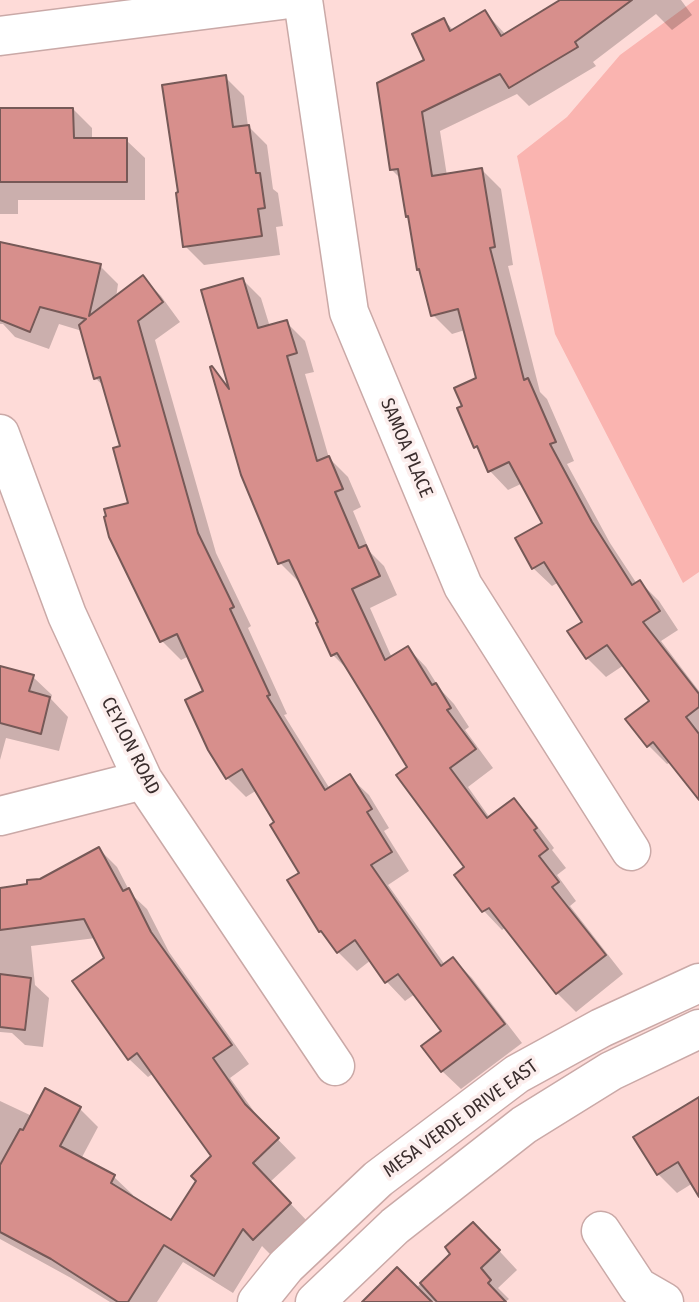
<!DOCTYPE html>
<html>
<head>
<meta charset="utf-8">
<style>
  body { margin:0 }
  canvas { display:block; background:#fedbd8 }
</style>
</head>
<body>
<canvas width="699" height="1302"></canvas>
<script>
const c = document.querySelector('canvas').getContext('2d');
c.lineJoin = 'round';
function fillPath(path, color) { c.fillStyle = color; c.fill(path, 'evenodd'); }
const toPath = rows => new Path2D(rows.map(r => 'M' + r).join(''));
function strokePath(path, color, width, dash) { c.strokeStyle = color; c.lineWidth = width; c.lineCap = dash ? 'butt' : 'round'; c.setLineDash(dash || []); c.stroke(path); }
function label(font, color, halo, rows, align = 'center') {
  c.font = font + ' "Fira Sans Condensed",sans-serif'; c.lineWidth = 7; c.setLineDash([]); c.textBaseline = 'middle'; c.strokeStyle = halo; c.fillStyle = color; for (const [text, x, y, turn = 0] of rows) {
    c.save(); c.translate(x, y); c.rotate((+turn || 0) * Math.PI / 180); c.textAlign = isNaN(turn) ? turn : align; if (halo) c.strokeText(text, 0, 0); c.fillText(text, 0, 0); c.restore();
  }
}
const green = toPath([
  [695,0,699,0,699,572,683,583,555,334,517,156,567,117,620,55]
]);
const shadow = toPath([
  [563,0,681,0,692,15,672,30,656,14,593,62,596,66,529,106,517,94,440,131,447,176,482,170,501,189,513,265,508,266,540,392,547,399,574,461,567,464,610,543,637,584,640,582,659,601,678,630,661,641,699,691,699,797,671,762,667,764,649,746,652,701,624,665,606,677,587,658,584,622,559,582,552,586,533,568,544,523,523,483,508,490,490,471,482,453,475,447,464,407,478,379,465,330,452,334,433,315,422,272,419,269,402,180,391,169,427,61,444,20,454,31,485,12,506,35],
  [225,77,244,96,248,126,267,145,273,189,278,193,283,226,276,227,280,255,204,265,185,246],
  [0,107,4,110,73,109,92,128,92,140,126,140,145,158,145,200,18,200,18,214,0,214],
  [0,252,100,266,118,284,116,298,142,277,161,296,180,322,155,340,216,553,251,626,248,628,287,714,284,715,330,789,350,777,369,795,389,828,384,831,409,871,388,885,445,965,453,959,472,978,522,1043,461,1089,442,1071,443,1031,415,994,405,1001,387,982,371,960,357,971,338,952,320,931,301,873,276,823,257,790,246,797,227,778,205,692,189,656,181,660,162,641,111,536,130,504,122,447,105,387,95,378,82,331,59,324,49,349,15,337,3,324,0,324],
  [243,280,261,298,270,327,286,322,305,341,314,372,305,374,329,458,348,477,361,507,353,511,370,552,384,566,397,595,370,608,392,658,408,648,426,667,440,689,454,704,469,727,465,730,493,768,468,787,490,818,514,801,532,819,554,848,552,850,566,868,557,875,576,901,570,906,623,974,576,1012,557,993,506,927,502,930,484,911,456,875,466,867,409,768,352,674,333,655,321,623,301,581,299,582,280,563,212,369,230,387],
  [0,668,33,677,52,695,51,699,68,717,59,751,6,738,0,760],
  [99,849,117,867,131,894,147,909,169,952,249,1064,230,1078,263,1124,296,1158,270,1182,308,1222,273,1257,262,1246,233,1293,183,1262,157,1302,110,1302,71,1278,0,1239,0,1101,32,1116,80,1109,98,1127,81,1159,114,1177,133,1195,131,1198,171,1223,214,1157,154,1073,148,1077,129,1059,107,959,96,938,31,946,35,985,49,998,43,1047,25,1045,12,1033,0,1032,0,890,29,886],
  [699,1099,699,1193,693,1183,677,1193,658,1174],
  [491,1242,517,1270,498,1288,509,1299,505,1302,368,1302,416,1288,453,1254]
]);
const building = toPath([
  [560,0,632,0,575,42,578,47,509,88,500,74,422,112,432,176,482,168,495,247,490,248,524,380,528,378,556,442,550,444,592,522,632,585,640,580,660,611,643,622,699,694,699,707,686,717,699,734,699,800,653,742,647,747,625,719,649,701,607,645,586,659,567,631,582,622,544,562,532,569,515,538,542,523,509,462,488,472,477,446,474,448,457,408,462,406,454,388,476,378,458,309,431,316,419,269,417,270,408,216,406,217,398,169,390,170,377,83,424,60,412,34,444,18,450,31,485,10,501,36,560,0],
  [226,75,233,127,249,125,256,173,260,173,265,208,258,209,262,236,183,247,176,193,178,192,162,85,226,75],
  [0,108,73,108,74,138,127,138,127,182,0,182,0,108],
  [0,242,101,264,89,316,143,275,163,302,138,321,198,533,234,607,230,609,270,695,267,696,325,790,350,774,372,809,367,812,392,852,371,865,441,966,453,957,505,1024,441,1072,421,1046,441,1031,398,974,385,983,355,940,337,953,321,931,319,932,287,880,299,873,270,825,274,822,242,769,226,779,208,750,185,700,203,691,177,634,160,642,109,537,104,517,106,516,104,509,128,503,113,448,120,446,100,377,94,379,79,325,86,319,40,307,30,332,0,320,0,242],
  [243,278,258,328,287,320,297,353,287,356,317,461,329,456,343,489,335,492,359,548,366,545,380,576,352,589,385,660,408,646,432,685,436,683,451,708,447,710,476,749,450,768,487,818,514,798,537,828,534,830,548,849,539,856,559,882,552,887,606,955,556,994,489,908,482,912,454,875,464,867,396,775,407,767,337,653,331,656,316,623,318,622,289,560,278,564,241,475,210,367,212,366,229,389,201,290,243,278],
  [0,666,34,675,29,691,50,697,41,734,0,723,0,666],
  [99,847,123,891,129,888,151,932,232,1045,213,1058,245,1104,279,1138,253,1163,291,1203,253,1240,243,1229,214,1276,164,1245,128,1302,118,1302,51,1259,0,1232,0,1165,20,1129,23,1130,45,1088,81,1107,60,1146,115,1175,111,1183,171,1220,196,1181,191,1176,211,1156,137,1053,128,1060,72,981,104,958,84,919,0,930,0,888,27,884,27,880,40,879,99,847],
  [0,974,31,978,25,1030,0,1027,0,974],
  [699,1097,699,1197,678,1162,657,1175,633,1137,699,1097],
  [473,1222,500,1250,481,1268,491,1280,488,1283,506,1302,437,1302,420,1283,450,1254,445,1247,473,1222],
  [397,1267,432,1302,362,1302,397,1267]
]);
const minor = toPath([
  [303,0,349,312,463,586,631,851],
  [0,36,282,0],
  [0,434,67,615,143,780,335,1066],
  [0,816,143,780],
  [601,1231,638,1287,664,1302],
  [257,1302,286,1266,378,1179,517,1074,601,1028,699,983],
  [315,1302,395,1226,524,1125,611,1071,699,1029]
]);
const streetNames = [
  ["SAMOA PLACE",406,448,67],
  ["CEYLON ROAD",130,746,63],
  ["MESA VERDE DRIVE EAST",461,1119,-36]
];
fillPath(green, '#fab4b0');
fillPath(shadow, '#0003');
fillPath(building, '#d78f8c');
strokePath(building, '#765957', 2);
strokePath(minor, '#caa9a7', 41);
strokePath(minor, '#fff', 38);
label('19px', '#3a2d2d', '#fceeed', streetNames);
</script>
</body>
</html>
